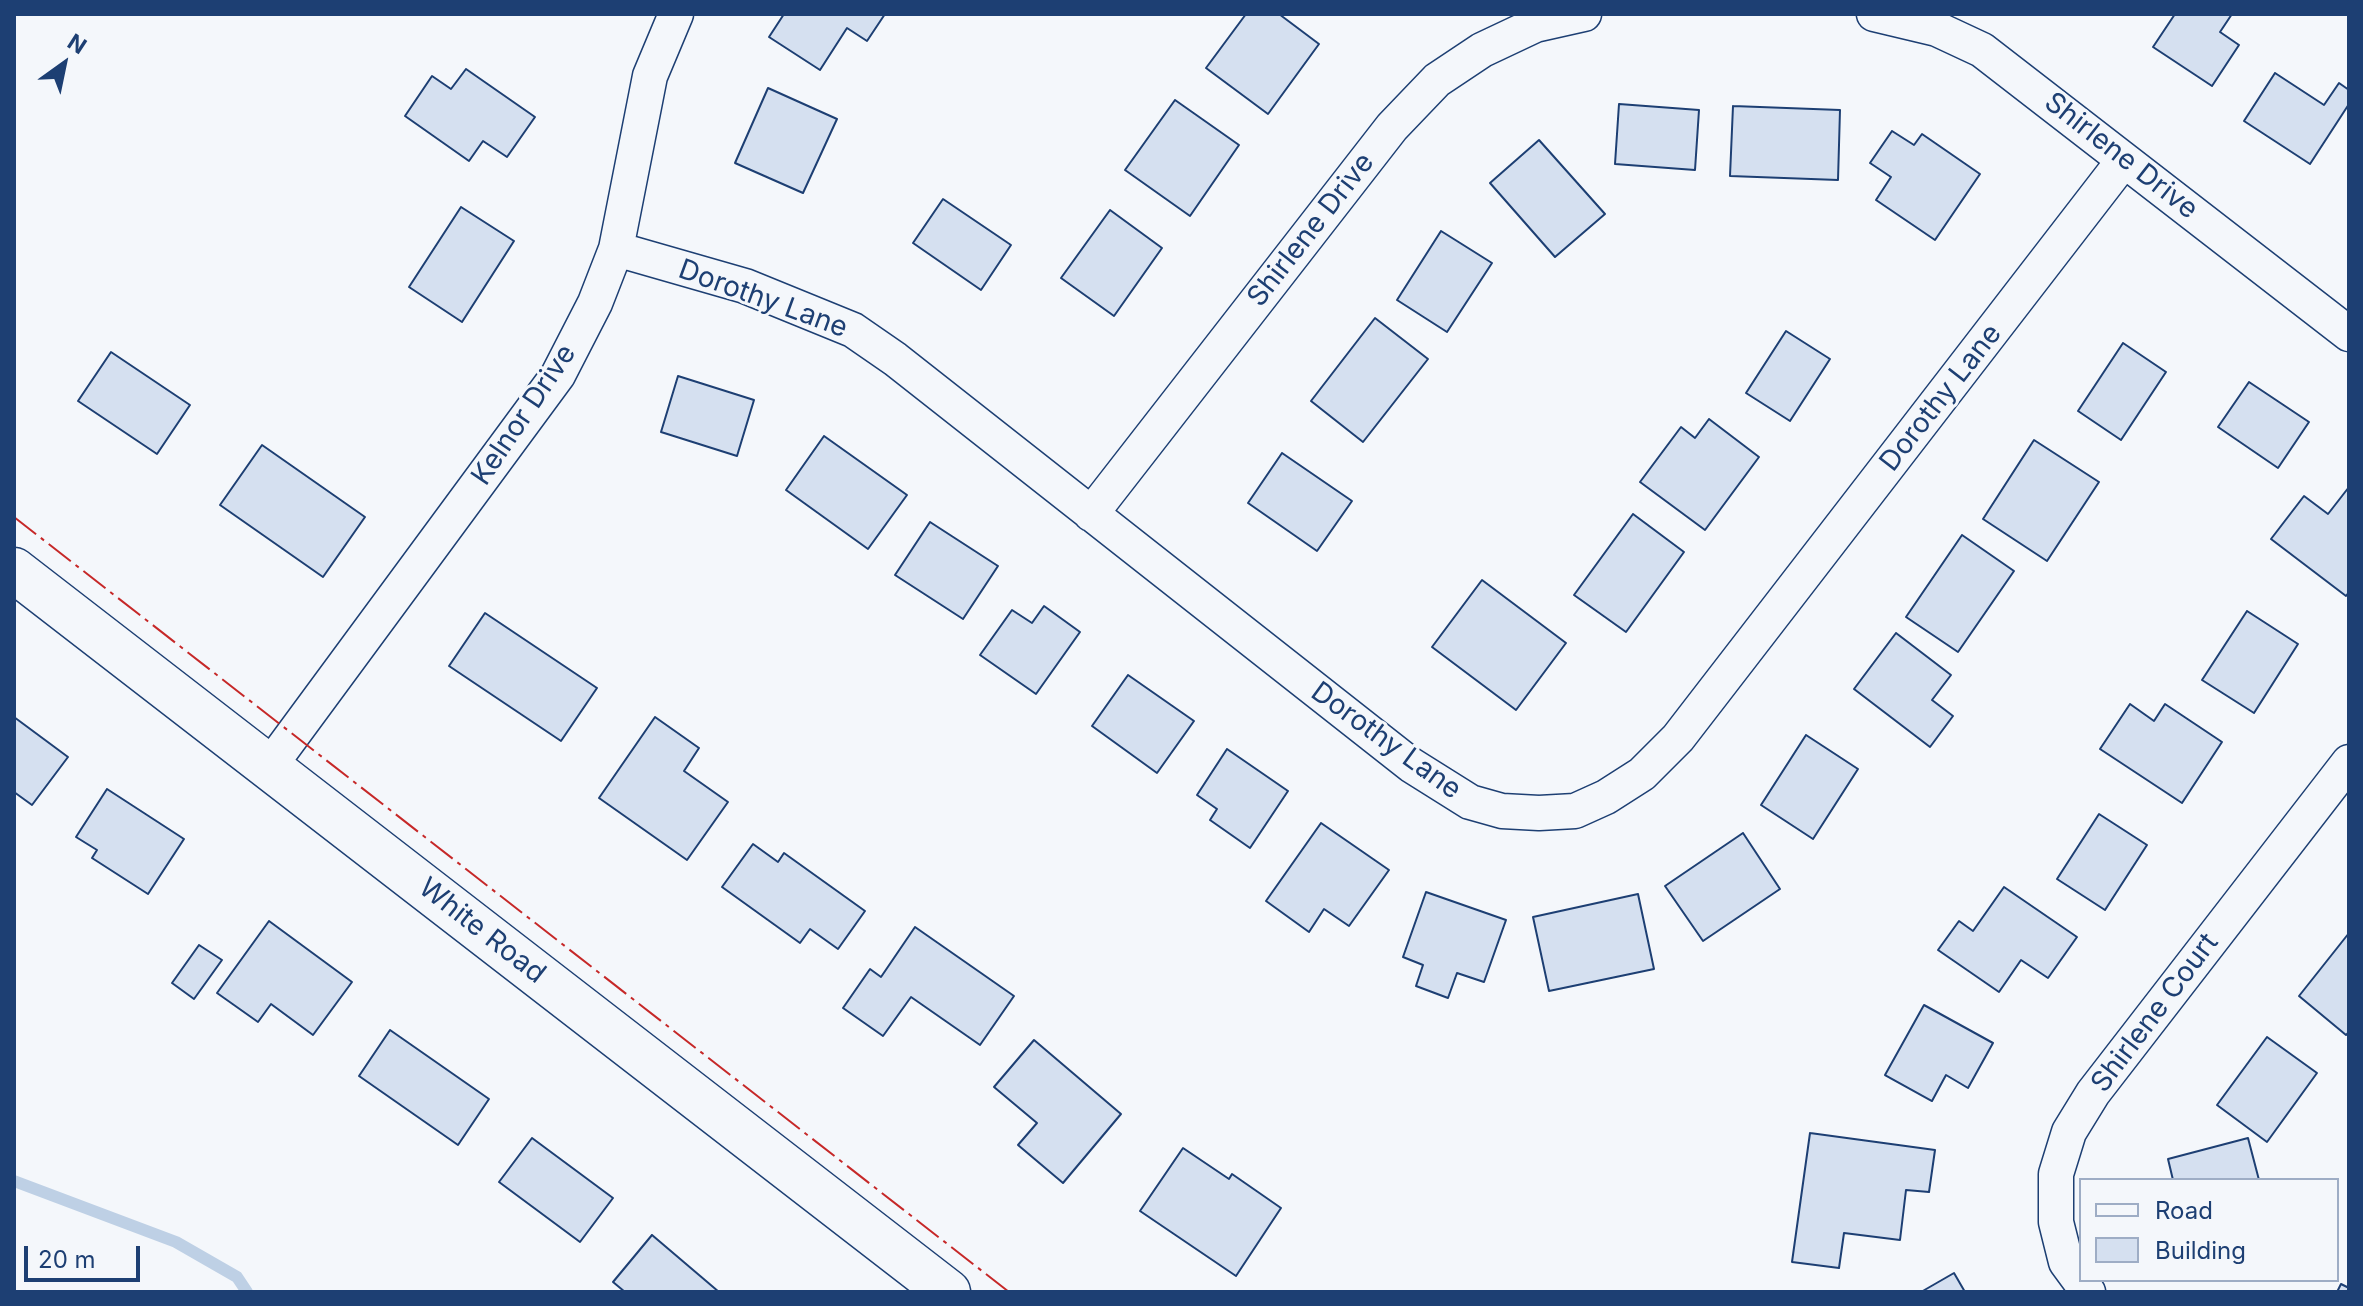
<!DOCTYPE html>
<html>
<head>
<meta charset="utf-8">
<style>
  body { margin:0 }
  #map { position:relative; width:2363px; height:1306px; overflow:hidden; background:#f4f7fb; font-family:Inter,sans-serif }
  canvas { display:block }
  .frame { position:absolute; inset:0; border:16px solid #1d3f73; pointer-events:none }
  .legend { position:absolute; left:2079px; top:1178px; width:260px; height:104px; box-sizing:border-box; background:#f4f7fb; border:2px solid #9eadc5; margin:0; padding:10px 14px; list-style:none; font-size:24px; color:#1d3f73 }
  .legend li { display:flex; align-items:center; gap:16px; height:40px }
  .legend b { width:40px; border:2px solid #9eadc5 }
  .north { position:absolute; left:24px; top:24px; width:80px; height:80px; -webkit-text-stroke:6px #f4f7fb; paint-order:stroke; rotate:33deg; font-size:22px; font-weight:700; line-height:32px; text-align:center; color:#1d3f73 }
  .north::after { content:''; display:block; margin:auto; width:28px; height:36px; background:#1d3f73; clip-path:polygon(50% 0,100% 100%,50% 72%,0 100%) }
  .scale { position:absolute; left:24px; top:1246px; width:116px; height:36px; box-sizing:border-box; border:4px solid #1d3f73; border-top:0; padding-left:10px; font-size:24px; line-height:28px; white-space:nowrap; color:#1d3f73; -webkit-text-stroke:6px #f4f7fb; paint-order:stroke }
</style>
</head>
<body>
<div id="map">
<canvas width="2363" height="1306"></canvas>
<div class="frame"></div>
<ul class="legend">
<li><b style="height:10px;background:#f4f7fb"></b>Road</li>
<li><b style="height:22px;background:#d5e0f0"></b>Building</li>
</ul>
<div class="north">N</div>
<div class="scale">20 m</div>
</div>
<script>
const c = document.querySelector('canvas').getContext('2d');
c.lineJoin = 'round';
const toPath = rows => new Path2D(rows.map(r => 'M' + r).join(''));
function strokePath(path, color, width, dash) { c.strokeStyle = color; c.lineWidth = width; c.lineCap = dash ? 'butt' : 'round'; c.setLineDash(dash || []); c.stroke(path); }
function fillPath(path, color) { c.fillStyle = color; c.fill(path, 'evenodd'); }
function label(font, color, halo, rows, align = 'center') {
  c.font = font + ' Inter,sans-serif'; c.lineWidth = 6; c.setLineDash([]); c.textBaseline = 'middle'; c.strokeStyle = halo; c.fillStyle = color; for (const [text, x, y, turn = 0] of rows) {
    c.save(); c.translate(x, y); c.rotate((+turn || 0) * Math.PI / 180); c.textAlign = isNaN(turn) ? turn : align; if (halo) c.strokeText(text, 0, 0); c.fillText(text, 0, 0); c.restore();
  }
}
const stream = toPath([
  [14,1181,176,1242,237,1277,247,1292]
]);
const building = toPath([
  [784,14,885,14,867,41,847,28,820,70,769,37,784,14],
  [1246,14,1279,14,1319,44,1268,114,1206,68,1246,14],
  [2175,14,2232,14,2220,32,2239,45,2212,86,2153,47,2175,14],
  [466,69,535,117,507,157,483,141,469,161,405,116,432,76,451,89,466,69],
  [2275,73,2324,105,2339,83,2349,90,2349,104,2310,164,2244,121,2275,73],
  [768,88,837,119,803,193,735,163,768,88],
  [1175,100,1239,145,1190,216,1125,170,1175,100],
  [1619,104,1699,110,1695,170,1615,164,1619,104],
  [1733,106,1840,110,1838,180,1730,176,1733,106],
  [1892,131,1914,145,1922,134,1980,174,1935,240,1876,200,1891,177,1870,163,1892,131],
  [1539,140,1605,214,1555,257,1490,183,1539,140],
  [943,199,1011,245,981,290,913,243,943,199],
  [461,207,514,241,462,322,409,287,461,207],
  [1110,210,1162,248,1114,316,1061,278,1110,210],
  [1441,231,1492,263,1447,332,1397,300,1441,231],
  [1375,318,1428,359,1363,442,1311,401,1375,318],
  [1786,331,1830,359,1790,421,1746,393,1786,331],
  [2123,343,2166,372,2121,440,2078,411,2123,343],
  [111,352,190,405,157,454,78,401,111,352],
  [678,376,754,400,737,456,661,432,678,376],
  [2249,382,2309,422,2278,468,2218,427,2249,382],
  [1709,419,1759,457,1705,530,1640,482,1681,427,1695,438,1709,419],
  [824,436,907,495,868,549,786,490,824,436],
  [2034,440,2099,482,2047,561,1983,519,2034,440],
  [262,445,365,517,323,577,220,505,262,445],
  [1282,453,1352,501,1317,551,1248,503,1282,453],
  [2349,487,2349,592,2346,596,2271,539,2304,496,2328,514,2349,487],
  [1633,514,1684,552,1626,632,1574,595,1633,514],
  [930,522,998,566,963,619,895,575,930,522],
  [1962,535,2014,571,1958,652,1906,617,1962,535],
  [1482,580,1566,643,1516,710,1432,647,1482,580],
  [1044,606,1080,632,1036,694,980,655,1012,610,1032,623,1044,606],
  [2247,611,2298,644,2254,713,2202,680,2247,611],
  [485,613,597,688,561,741,449,666,485,613],
  [1896,633,1951,675,1932,700,1953,716,1930,747,1854,689,1896,633],
  [1128,675,1194,721,1157,773,1092,726,1128,675],
  [2130,704,2154,721,2165,704,2222,742,2182,803,2100,749,2130,704],
  [14,717,68,757,32,805,14,792,14,717],
  [655,717,699,748,684,771,728,802,687,860,599,798,655,717],
  [1806,735,1858,769,1813,839,1761,805,1806,735],
  [1227,749,1288,791,1250,848,1210,820,1217,809,1197,795,1227,749],
  [107,789,184,839,148,894,92,858,97,850,76,837,107,789],
  [2099,814,2147,845,2105,910,2057,879,2099,814],
  [1321,823,1389,870,1349,926,1324,909,1309,932,1266,901,1321,823],
  [1743,833,1780,889,1703,941,1665,886,1743,833],
  [753,844,778,862,784,853,865,911,838,949,810,929,800,943,722,887,753,844],
  [2004,887,2077,937,2048,978,2021,960,1999,992,1938,950,1959,921,1973,931,2004,887],
  [1426,892,1506,920,1484,982,1457,973,1448,998,1416,986,1423,965,1403,957,1426,892],
  [1638,894,1654,969,1549,991,1533,917,1638,894],
  [269,921,352,982,313,1035,271,1004,258,1022,217,993,269,921],
  [915,927,1014,996,980,1045,911,997,883,1036,843,1008,870,969,881,977,915,927],
  [2349,933,2349,1032,2346,1035,2299,996,2349,933],
  [199,945,222,960,194,999,172,983,199,945],
  [1924,1005,1993,1043,1968,1088,1946,1075,1932,1101,1885,1075,1924,1005],
  [390,1030,489,1099,458,1145,359,1076,390,1030],
  [2267,1037,2317,1073,2267,1142,2217,1105,2267,1037],
  [1034,1040,1121,1114,1063,1183,1018,1145,1037,1123,994,1087,1034,1040],
  [1810,1133,1935,1150,1929,1192,1906,1190,1900,1240,1844,1233,1839,1268,1792,1262,1810,1133],
  [532,1138,613,1198,580,1242,499,1182,532,1138],
  [2248,1138,2259,1180,2173,1180,2168,1159,2248,1138],
  [1183,1148,1229,1179,1232,1174,1281,1208,1236,1276,1140,1211,1183,1148],
  [652,1235,719,1292,625,1292,613,1282,652,1235],
  [1954,1273,1965,1292,1921,1292,1954,1273],
  [2341,1284,2349,1288,2349,1292,2337,1292,2341,1284]
]);
const minor = toPath([
  [1874,14,1937,29,1982,50,2349,334],
  [616,249,745,286,853,330,895,359,1411,765,1470,802,1502,811,1539,813,1575,811,1606,797,1642,774,1678,738,2124,160],
  [1091,514,1392,127,1437,80,1482,50,1535,25,1584,14],
  [269,767,558,375,595,303,616,249,650,76,676,14],
  [2088,1292,2066,1262,2056,1222,2056,1174,2069,1132,2093,1093,2349,762]
]);
const tertiary = toPath([
  [14,570,948,1292]
]);
const power = toPath([
  [14,517,1009,1292]
]);
const streetNames = [
  ["Shirlene Drive",2121,156,38],
  ["Shirlene Drive",1311,230,-52],
  ["Dorothy Lane",763,299,20],
  ["Dorothy Lane",1941,398,-52],
  ["Kelnor Drive",524,415,-56],
  ["Dorothy Lane",1386,741,36],
  ["White Road",482,931,38],
  ["Shirlene Court",2155,1013,-53]
];
strokePath(stream, '#bed0e5', 12);
fillPath(building, '#d5e0f0');
strokePath(building, '#1d3f73', 2);
strokePath(minor, '#1d3f73', 37);
strokePath(tertiary, '#1d3f73', 47);
strokePath(minor, '#f4f7fb', 34);
strokePath(tertiary, '#f4f7fb', 44);
strokePath(power, '#c62828', 2, [28, 6, 4, 6]);
label('28px', '#1d3f73', '#f4f7fb', streetNames);
</script>
</body>
</html>
